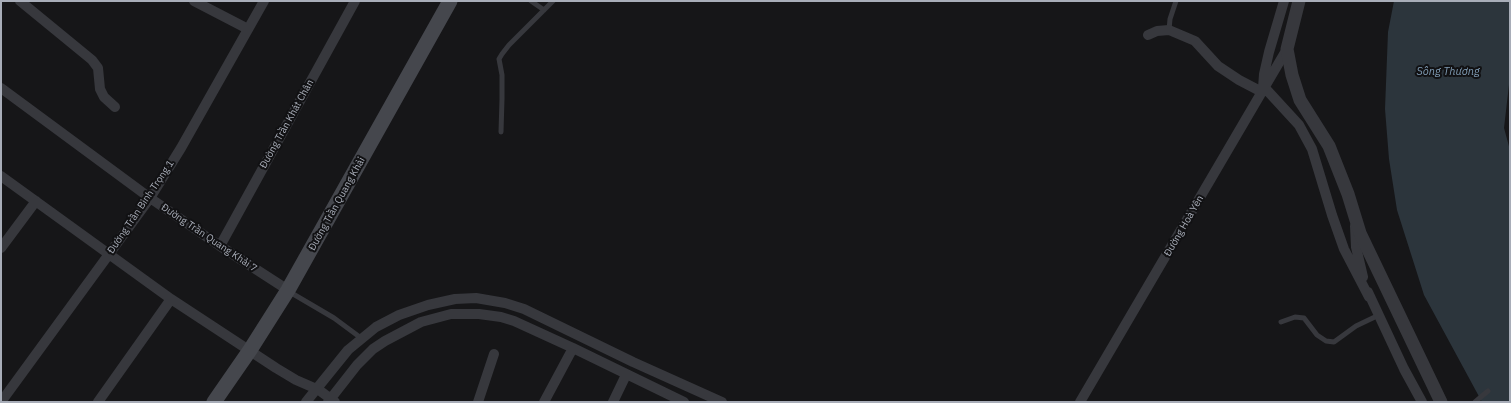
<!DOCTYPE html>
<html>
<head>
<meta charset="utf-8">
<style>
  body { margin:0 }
  #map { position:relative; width:1511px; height:403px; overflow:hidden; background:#161618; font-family:"IBM Plex Sans",sans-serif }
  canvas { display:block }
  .frame { position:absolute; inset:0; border:2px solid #a8adb8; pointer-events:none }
</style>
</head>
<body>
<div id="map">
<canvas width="1511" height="403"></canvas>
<div class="frame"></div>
</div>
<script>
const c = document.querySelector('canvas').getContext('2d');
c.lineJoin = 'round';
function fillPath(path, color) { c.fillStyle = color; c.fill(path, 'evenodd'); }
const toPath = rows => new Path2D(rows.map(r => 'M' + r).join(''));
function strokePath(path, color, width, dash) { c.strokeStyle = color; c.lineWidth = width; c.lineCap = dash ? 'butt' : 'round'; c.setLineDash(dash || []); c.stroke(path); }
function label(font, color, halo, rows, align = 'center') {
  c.font = font + ' "IBM Plex Sans",sans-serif'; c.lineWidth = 4; c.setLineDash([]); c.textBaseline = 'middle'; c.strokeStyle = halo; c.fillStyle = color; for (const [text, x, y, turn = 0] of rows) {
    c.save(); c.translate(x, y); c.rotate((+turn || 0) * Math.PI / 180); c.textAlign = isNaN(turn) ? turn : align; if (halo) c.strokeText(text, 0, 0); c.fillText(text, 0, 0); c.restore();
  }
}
const water = toPath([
  [1394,1,1510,1,1510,76,1504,128,1510,150,1510,402,1482,402,1424,295,1397,210,1389,159,1385,109,1388,32]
]);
const service = toPath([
  [531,1,544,10],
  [1169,30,1170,19,1176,1],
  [501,132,502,99,502,75,499,59,502,54,509,45,553,1],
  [288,291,334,318,361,338],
  [1281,322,1295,317,1304,318,1317,335,1326,341,1334,342,1356,326,1379,315],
  [1475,402,1488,391]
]);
const minor = toPath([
  [20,1,92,60,98,68,100,89,104,97,115,107],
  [194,1,248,29],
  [1148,35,1157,31,1169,30,1195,41,1218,66,1239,80,1262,92],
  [1,88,150,198,220,246,288,290],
  [1263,88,1264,74,1269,52,1284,1],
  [1265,88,1299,125,1312,149,1332,215,1344,249,1369,297],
  [1,176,171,299,276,368,296,380,319,390,335,402],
  [1355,226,1356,247,1363,277],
  [220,246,355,1],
  [1,248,36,201],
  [1368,292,1404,369,1422,402],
  [1,402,150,198,181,148,264,1],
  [98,402,171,299],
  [306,402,348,350,376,327,399,315,428,305,455,299,476,298,505,303,524,309,633,362,722,402],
  [328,402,357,365,373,349,385,341,421,322,451,314,479,314,501,317,514,321,573,348,684,402],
  [478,402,494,354],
  [544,402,573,348],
  [613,402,626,375],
  [1080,402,1287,49]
]);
const tertiary = toPath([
  [1299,1,1287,49,1292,75,1300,100,1329,146,1348,194,1360,233,1441,402]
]);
const secondary = toPath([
  [214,402,250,350,288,290,450,1]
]);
const streetNames = [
  ["Đường Trần Khát Chân",287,124,-61],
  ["Đường Trần Quang Khải",337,204,-61],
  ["Đường Trần Bình Trọng 1",141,207,-56],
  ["Đường Hoà Yên",1184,226,-60],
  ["Đường Trần Quang Khải 7",209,238,34]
];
const waterNames = [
  ["Sông Thương",1448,72]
];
fillPath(water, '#2c353c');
strokePath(service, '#37383d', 5);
strokePath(minor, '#37383d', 10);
strokePath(tertiary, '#37383d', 13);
strokePath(secondary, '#45474d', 15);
label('10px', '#a8adb8', '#111113', streetNames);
label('italic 11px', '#7f9bb3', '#111113', waterNames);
</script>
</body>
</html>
